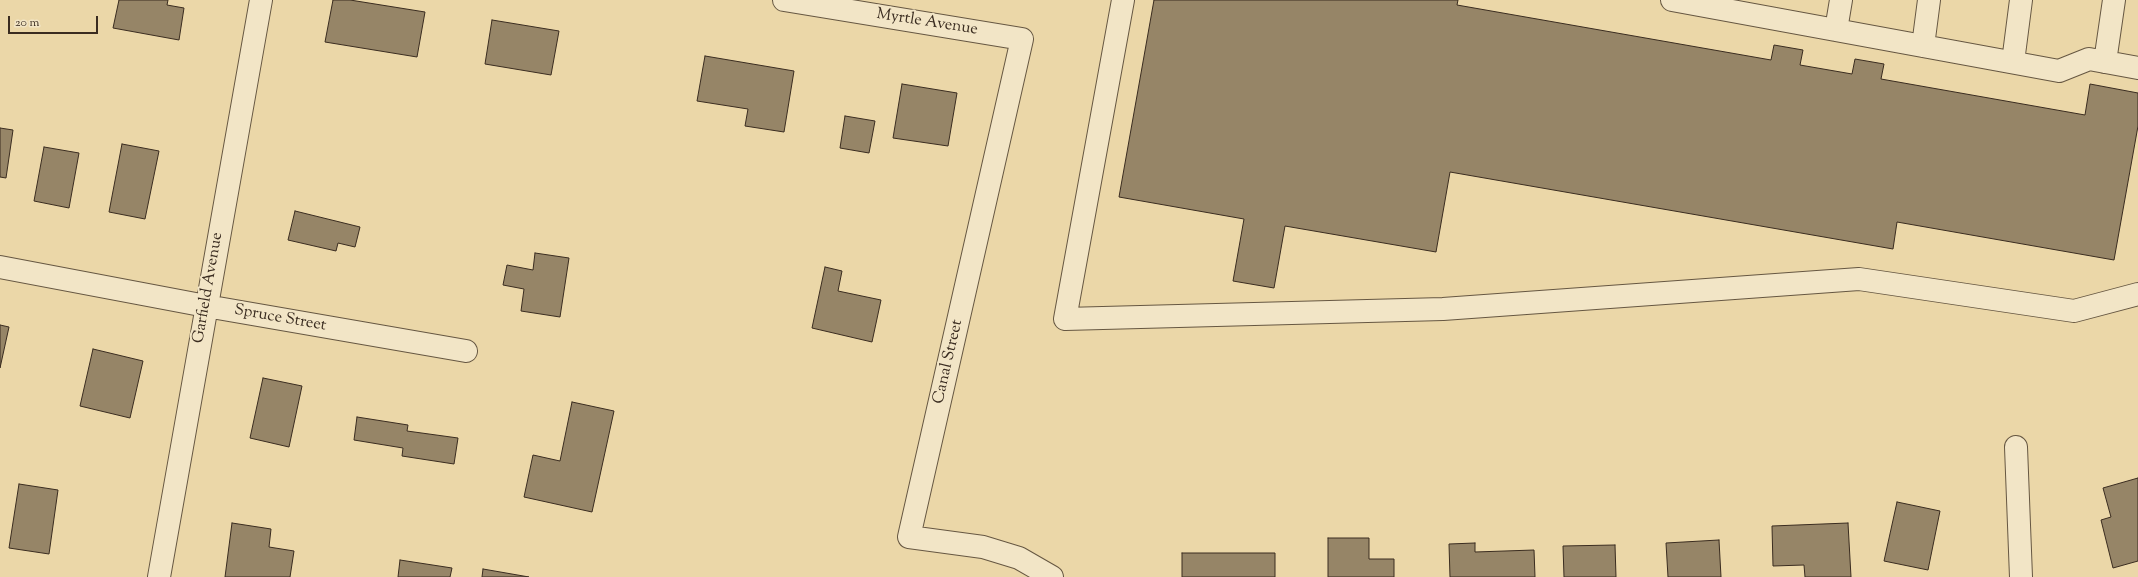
<!DOCTYPE html>
<html>
<head>
<meta charset="utf-8">
<style>
  body { margin:0 }
  #map { position:relative; width:2138px; height:577px; overflow:hidden; background:#ebd7a8; font-family:"Sorts Mill Goudy",serif }
  canvas { display:block }
  .scale { position:absolute; left:8px; top:16px; width:90px; height:18px; box-sizing:border-box; border:2px solid #3a2c20; border-top:0; padding-left:5px; font-size:12px; line-height:14px; white-space:nowrap; color:#3a2c20; -webkit-text-stroke:3px #f2e5c6; paint-order:stroke }
</style>
</head>
<body>
<div id="map">
<canvas width="2138" height="577"></canvas>
<div class="scale">20 m</div>
</div>
<script>
const c = document.querySelector('canvas').getContext('2d');
c.lineJoin = 'round';
function fillPath(path, color) { c.fillStyle = color; c.fill(path, 'evenodd'); }
const toPath = rows => new Path2D(rows.map(r => 'M' + r).join(''));
function strokePath(path, color, width, dash) { c.strokeStyle = color; c.lineWidth = width; c.lineCap = dash ? 'butt' : 'round'; c.setLineDash(dash || []); c.stroke(path); }
function label(font, color, halo, rows, align = 'center') {
  c.font = font + ' "Sorts Mill Goudy",serif'; c.lineWidth = 4; c.setLineDash([]); c.textBaseline = 'middle'; c.strokeStyle = halo; c.fillStyle = color; for (const [text, x, y, turn = 0] of rows) {
    c.save(); c.translate(x, y); c.rotate((+turn || 0) * Math.PI / 180); c.textAlign = isNaN(turn) ? turn : align; if (halo) c.strokeText(text, 0, 0); c.fillText(text, 0, 0); c.restore();
  }
}
const building = toPath([
  [119,0,168,0,167,5,184,8,179,40,113,28,119,0],
  [333,0,350,0,425,12,417,57,325,42,333,0],
  [1154,0,1458,0,1457,5,1771,60,1774,45,1803,50,1800,65,1852,74,1855,59,1884,64,1881,79,2085,115,2090,84,2138,93,2138,126,2114,260,1897,222,1893,249,1450,172,1436,252,1285,226,1274,288,1233,281,1244,219,1119,197,1154,0],
  [492,20,559,31,551,75,485,64,492,20],
  [705,56,794,71,784,132,745,126,748,109,697,101,705,56],
  [902,84,957,93,948,146,893,138,902,84],
  [845,116,875,121,869,153,840,148,845,116],
  [0,128,13,130,6,178,0,177,0,128],
  [122,144,159,151,145,219,109,212,122,144],
  [44,147,79,153,69,208,34,201,44,147],
  [295,211,360,227,355,247,338,243,336,251,288,240,295,211],
  [535,253,569,258,560,317,521,311,524,289,503,285,507,265,533,270,535,253],
  [825,267,842,271,838,291,881,300,872,342,812,328,825,267],
  [0,325,9,327,0,368,0,325],
  [93,349,143,361,130,418,80,406,93,349],
  [263,378,302,386,289,447,250,438,263,378],
  [572,402,614,411,592,512,524,497,533,455,560,461,572,402],
  [357,417,408,425,407,431,458,438,454,464,402,456,403,448,354,440,357,417],
  [2138,478,2138,561,2113,568,2101,520,2111,517,2103,488,2138,478],
  [19,484,58,490,49,554,9,548,19,484],
  [1897,502,1940,511,1928,570,1884,561,1897,502],
  [232,523,271,529,269,547,294,551,290,577,225,577,232,523],
  [1848,523,1851,577,1805,577,1804,565,1773,566,1772,526,1848,523],
  [1328,538,1369,538,1369,559,1394,559,1394,577,1328,577,1328,538],
  [1719,540,1721,577,1668,577,1666,543,1719,540],
  [1475,543,1475,552,1534,550,1535,577,1450,577,1449,544,1475,543],
  [1615,545,1616,577,1564,577,1563,546,1615,545],
  [1182,553,1275,553,1275,577,1182,577,1182,553],
  [400,560,452,568,450,577,398,577,400,560],
  [483,569,529,577,482,577,483,569]
]);
const minor = toPath([
  [784,0,1022,39,909,537,983,547,1019,558,1052,577],
  [1123,0,1065,319,1443,309,1859,279,2074,311,2138,294],
  [1672,0,2059,71,2089,59,2138,68],
  [1836,30,1841,0],
  [1923,46,1929,0],
  [2013,62,2021,0],
  [2105,62,2114,0],
  [0,267,206,306,466,351],
  [2016,447,2021,577],
  [159,577,261,0]
]);
const streetNames = [
  ["Myrtle Avenue",927,23,9],
  ["Garfield Avenue",209,288,-80],
  ["Spruce Street",280,319,10],
  ["Canal Street",949,362,-77]
];
fillPath(building, '#968567');
strokePath(building, '#3a2c20', 1);
strokePath(minor, '#665742', 24);
strokePath(minor, '#f2e5c6', 22);
label('16px', '#3a2c20', '#f2e5c6', streetNames);
</script>
</body>
</html>
